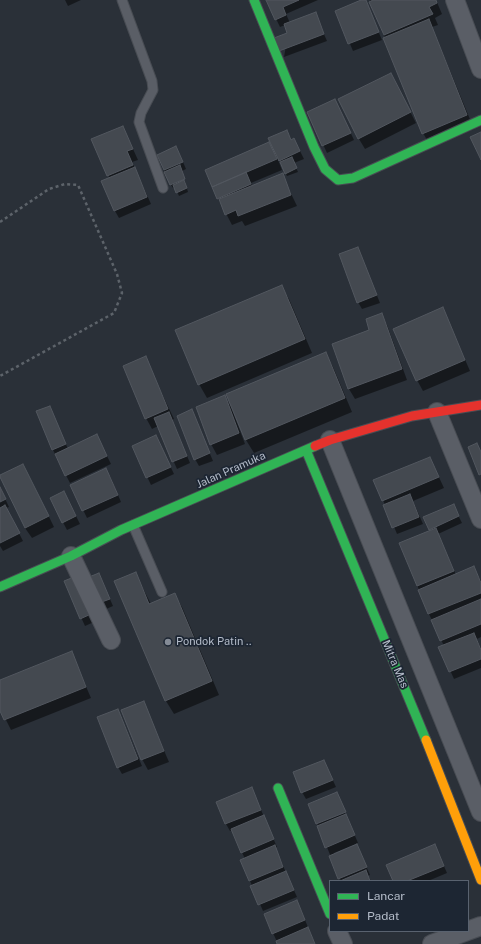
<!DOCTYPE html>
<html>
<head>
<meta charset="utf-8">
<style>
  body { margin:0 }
  #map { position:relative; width:481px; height:944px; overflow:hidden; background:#2a3038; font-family:"Public Sans",sans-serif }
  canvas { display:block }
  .legend { position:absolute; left:329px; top:880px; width:140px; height:52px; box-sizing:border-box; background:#1d2633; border:1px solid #59626f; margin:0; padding:5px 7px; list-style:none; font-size:12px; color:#b4bcc9 }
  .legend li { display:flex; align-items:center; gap:8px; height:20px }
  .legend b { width:20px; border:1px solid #59626f }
</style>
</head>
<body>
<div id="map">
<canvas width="481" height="944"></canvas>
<ul class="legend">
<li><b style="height:5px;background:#30b455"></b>Lancar</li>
<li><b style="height:5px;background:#ff9f0a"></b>Padat</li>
</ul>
</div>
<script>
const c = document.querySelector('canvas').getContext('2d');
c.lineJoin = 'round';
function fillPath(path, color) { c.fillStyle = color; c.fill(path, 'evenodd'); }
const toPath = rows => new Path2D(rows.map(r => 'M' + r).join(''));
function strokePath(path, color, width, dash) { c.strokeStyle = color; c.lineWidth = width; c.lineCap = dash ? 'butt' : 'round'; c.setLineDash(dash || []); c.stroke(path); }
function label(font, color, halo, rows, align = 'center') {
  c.font = font + ' "Public Sans",sans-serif'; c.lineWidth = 3.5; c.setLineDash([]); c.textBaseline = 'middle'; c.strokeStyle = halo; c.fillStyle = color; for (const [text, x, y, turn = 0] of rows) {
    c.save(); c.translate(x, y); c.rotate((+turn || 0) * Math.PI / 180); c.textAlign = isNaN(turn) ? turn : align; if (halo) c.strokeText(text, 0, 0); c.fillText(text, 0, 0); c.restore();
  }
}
const shadow = toPath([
  [65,0,81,0,68,6],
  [267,0,318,0,286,14,290,23,315,14,327,41,284,57,288,34,285,25,280,27],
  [365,0,382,40,353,51,336,11],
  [370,0,436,0,442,14,435,18,438,25,432,27,474,129,431,147,423,133],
  [396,84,416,123,365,149,359,139],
  [335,100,354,140,327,153,308,112],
  [123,127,138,160,132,162,151,204,119,218,115,211,110,179,93,140],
  [287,131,292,141,294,139,304,159,294,163,298,172,287,176,279,160,278,160,282,170,251,183,252,187,282,175,297,206,245,226,242,221,232,225,218,198,269,144,275,154,276,153],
  [180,155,186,169,182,171,188,192,179,196,175,187,173,188,171,185,164,170],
  [358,248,380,303,362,309,358,302],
  [281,286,289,299,312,353,207,398,199,384,176,331],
  [443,309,470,371,423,391,417,380],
  [381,314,387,325,407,380,355,399,349,389,371,330],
  [326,354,333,367,352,412,254,453,246,440,227,395],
  [145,358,174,419,172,420,190,463,177,469,158,426,152,429,146,418],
  [225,397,231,407,245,444,217,455,211,444],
  [49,407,68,449,97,436,111,464,70,483,53,450],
  [192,411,213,461,199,466,195,459],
  [156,436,174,474,151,485,133,447],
  [430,458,444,488,413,501,423,524,397,534,383,500],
  [29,476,54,527,32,538,25,528],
  [110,476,121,502,87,518,71,485],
  [0,488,9,507,6,508,23,541,3,551,0,546],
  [51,499,68,500,80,524,67,530],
  [453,505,462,523,438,534,456,575,474,568,481,581,481,637,477,639,481,649,481,668,454,679,440,648,444,646,429,614,400,544,431,531,429,529],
  [135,573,151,604,174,594,182,607,219,695,174,714,166,701,115,581],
  [99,574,113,606,104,610,100,603],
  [73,578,94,622,85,626,65,582],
  [71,652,91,698,11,730,0,708,0,681],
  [143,702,169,762,148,770,142,759],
  [118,710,142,766,122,774,118,767],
  [324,761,336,787,306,799,302,792],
  [337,793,358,843,334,853,335,854,357,845,370,875,368,876,371,881,341,881,309,804],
  [255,796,277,847,275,848,297,897,263,911,241,860,245,859,232,830,230,831,226,824,217,803],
  [435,846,447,873,428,881,394,881],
  [296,901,300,908,315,944,278,944,273,933]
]);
const building = toPath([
  [266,0,299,0,283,7,286,15,275,20,266,0],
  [361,0,366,0,379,32,348,44,335,11,361,0],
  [373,0,436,0,437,3,429,7,433,14,384,35,369,2,373,0],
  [316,12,324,34,279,51,274,38,287,33,284,24,316,12],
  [429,19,467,115,422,134,383,38,429,19],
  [391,73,411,112,358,139,338,99,391,73],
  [335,99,351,133,322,146,307,112,335,99],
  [123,126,133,149,127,151,133,165,107,176,91,139,123,126],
  [287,130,291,140,294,138,300,151,279,161,268,138,287,130],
  [481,132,481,160,470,137,481,132],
  [269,142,277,159,212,187,205,170,269,142],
  [176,146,183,162,164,170,157,155,176,146],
  [292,157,297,168,285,174,280,162,292,157],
  [180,165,185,179,170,185,164,172,180,165],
  [135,167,147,197,114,211,101,181,135,167],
  [246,172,251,184,217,199,212,187,246,172],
  [283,173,291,195,238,216,236,210,225,215,219,199,283,173],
  [184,180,187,188,176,193,173,185,184,180],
  [358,247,377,295,357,303,339,254,358,247],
  [282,285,305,339,198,385,175,330,282,285],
  [443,307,465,360,416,381,393,329,443,307],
  [382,313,402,369,348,389,332,344,369,330,366,319,382,313],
  [326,352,345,398,245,440,226,394,326,352],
  [146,356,168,409,145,419,123,366,146,356],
  [225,395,239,433,210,445,196,407,225,395],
  [50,406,66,444,52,450,36,411,50,406],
  [192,409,210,453,194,460,177,416,192,409],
  [169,412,187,456,172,462,154,418,169,412],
  [97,434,107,456,65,476,55,454,97,434],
  [156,435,171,467,146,478,132,446,156,435],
  [477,443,481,452,481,474,479,475,468,447,477,443],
  [430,457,439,477,382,501,373,480,430,457],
  [23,464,49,516,25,528,0,477,0,475,23,464],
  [106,468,118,495,82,511,70,485,106,468],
  [0,487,6,499,0,502,0,487],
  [64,491,76,516,62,523,50,498,64,491],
  [410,494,419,517,392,528,383,505,410,494],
  [454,504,459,516,429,530,423,517,454,504],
  [5,505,20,533,0,543,0,508,5,505],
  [436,528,454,571,417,586,399,543,436,528],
  [474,566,481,583,481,593,428,614,418,590,474,566],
  [136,572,149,604,175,593,212,681,165,701,114,581,136,572],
  [99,573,110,599,99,603,89,577,99,573],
  [74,577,91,614,80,619,64,581,74,577],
  [481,599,481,624,440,641,431,620,481,599],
  [474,633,481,650,481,659,449,672,438,647,474,633],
  [72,651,86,687,4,720,0,711,0,680,72,651],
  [144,701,164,751,141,760,121,710,144,701],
  [118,709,138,759,117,768,97,717,118,709],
  [324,760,333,780,301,793,293,772,324,760],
  [252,787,261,810,225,824,216,802,252,787],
  [337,792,346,812,316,824,308,804,337,792],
  [346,814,355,835,325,848,317,826,346,814],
  [264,815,274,839,241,853,231,829,264,815],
  [357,844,367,867,338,879,329,856,357,844],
  [435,844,444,866,407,881,393,881,386,865,435,844],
  [275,845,283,867,249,881,240,860,275,845],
  [366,870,370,881,340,881,366,870],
  [286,871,294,890,258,905,250,886,286,871],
  [297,900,305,920,272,934,264,914,297,900],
  [308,927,315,944,277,944,276,941,308,927]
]);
const path = toPath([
  [0,222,49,189,65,184,78,185,117,274,122,293,114,313,0,376]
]);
const lane = toPath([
  [122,0,152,81,153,90,141,113,139,122,163,188],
  [133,525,162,592]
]);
const street = toPath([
  [455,0,481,69],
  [437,412,481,519],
  [330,440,481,812],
  [71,556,111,640],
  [337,931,343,944],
  [432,944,481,926]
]);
const fast = toPath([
  [254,0,314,147,325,169,338,180,353,178,481,120],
  [306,450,426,740],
  [0,587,71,556,121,530,315,446],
  [278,788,330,914]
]);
const slow = toPath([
  [426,740,481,880]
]);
const jam = toPath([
  [315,446,330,440,412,416,481,405]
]);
const markers = [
  [168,642,4,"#848b96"]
];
const streetNames = [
  ["Jalan Pramuka",231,470,-24],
  ["Mitra Mas",395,664,67]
];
const poiNames = [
  ["Pondok Patin ..",176,642]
];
fillPath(shadow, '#0007');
fillPath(building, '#444950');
strokePath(building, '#52575f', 1);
strokePath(lane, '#484c53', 11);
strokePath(street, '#484c53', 20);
strokePath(fast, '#484c53', 11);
strokePath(slow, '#484c53', 11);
strokePath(jam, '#484c53', 11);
strokePath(path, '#5d636a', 2.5, [3, 3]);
strokePath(lane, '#5a5e66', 9);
strokePath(street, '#5a5e66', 18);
strokePath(fast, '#30b455', 9);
strokePath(slow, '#ff9f0a', 9);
strokePath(jam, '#e5322d', 9);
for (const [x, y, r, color] of markers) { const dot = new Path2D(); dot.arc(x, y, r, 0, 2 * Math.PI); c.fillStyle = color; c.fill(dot); strokePath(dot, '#1d2633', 1.5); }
label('11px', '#b4bcc9', '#1d2633', streetNames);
label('11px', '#b4bcc9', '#1d2633', poiNames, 'left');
</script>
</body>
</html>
